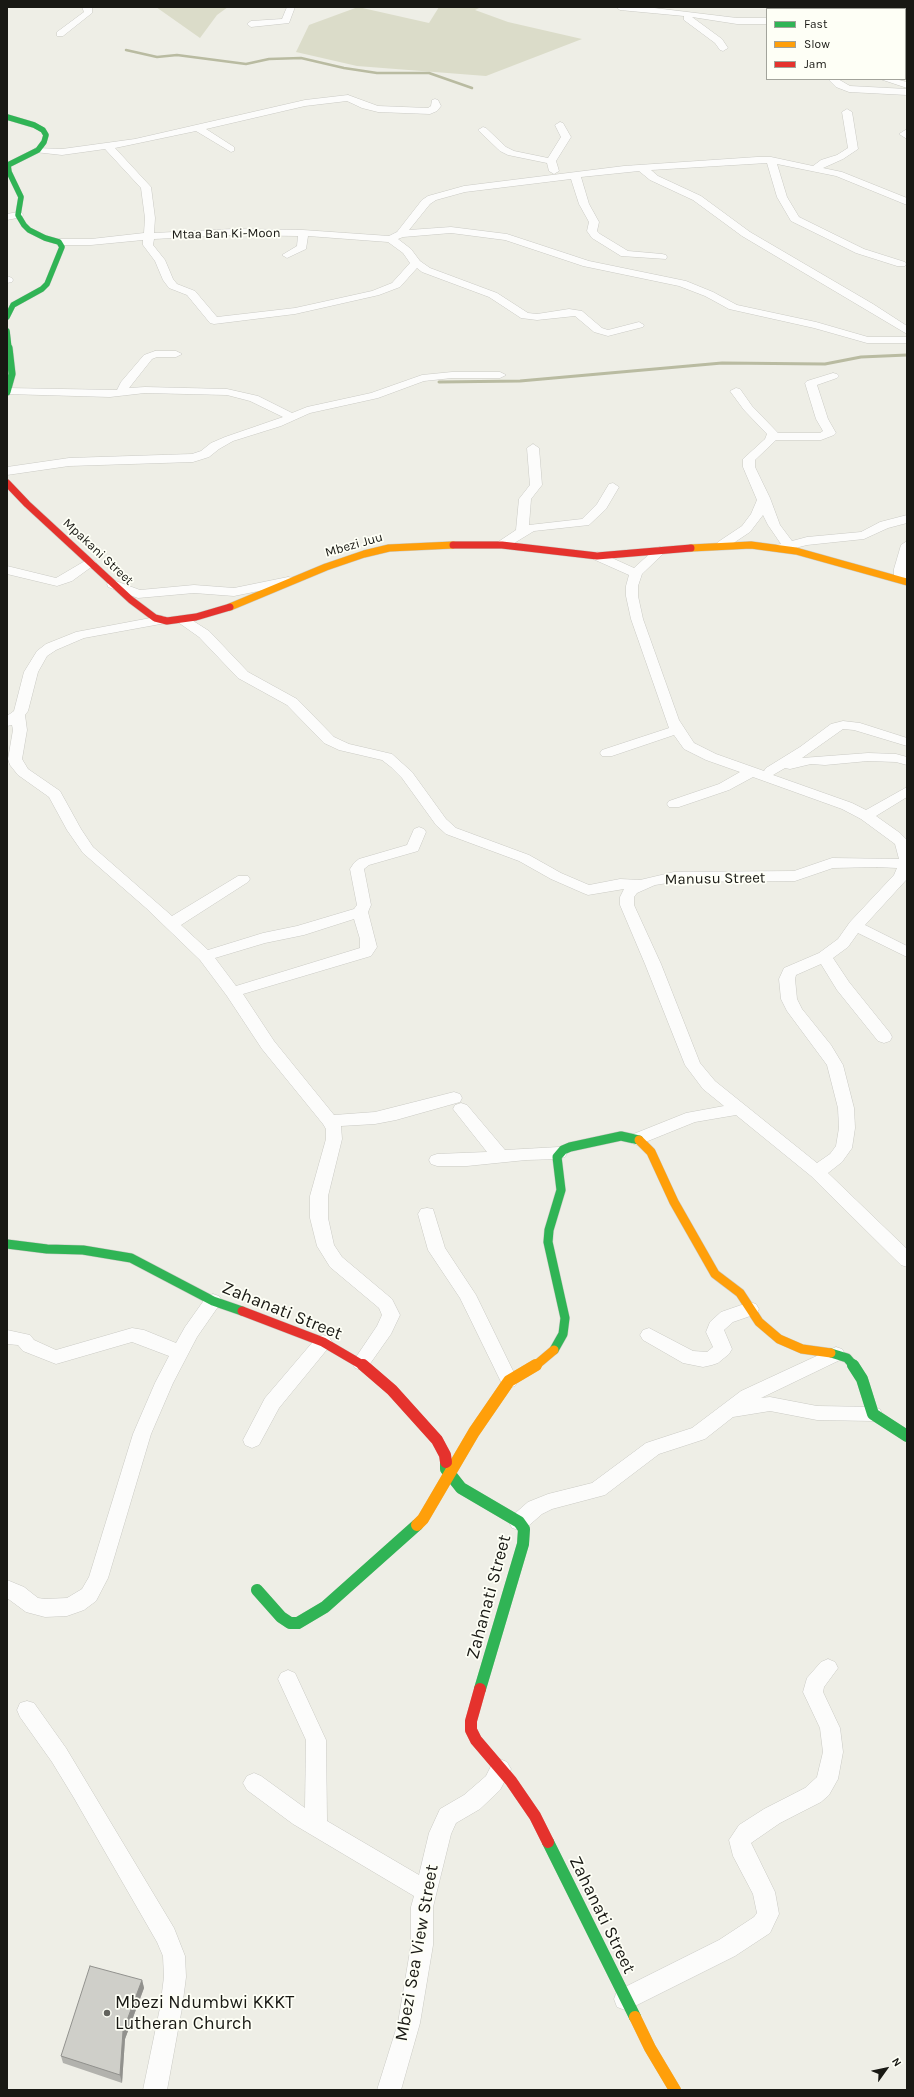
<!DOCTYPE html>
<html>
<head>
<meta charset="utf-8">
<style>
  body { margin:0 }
  #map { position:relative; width:914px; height:2097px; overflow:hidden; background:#eeeee6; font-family:Karla,sans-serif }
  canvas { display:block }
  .frame { position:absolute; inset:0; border:8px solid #181813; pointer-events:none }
  .legend { position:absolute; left:766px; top:8px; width:140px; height:72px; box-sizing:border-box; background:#fefff6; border:1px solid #a2a39b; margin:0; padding:5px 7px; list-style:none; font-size:12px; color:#181813 }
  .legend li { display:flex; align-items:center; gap:8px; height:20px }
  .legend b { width:20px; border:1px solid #a2a39b }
  .north { position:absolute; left:866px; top:2049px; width:40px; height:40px; -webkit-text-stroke:3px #fefff6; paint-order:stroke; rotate:57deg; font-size:11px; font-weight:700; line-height:16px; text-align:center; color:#181813 }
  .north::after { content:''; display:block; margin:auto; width:14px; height:18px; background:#181813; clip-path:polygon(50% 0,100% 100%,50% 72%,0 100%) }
</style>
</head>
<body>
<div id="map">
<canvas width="914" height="2097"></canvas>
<div class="frame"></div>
<ul class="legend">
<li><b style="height:5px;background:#30b455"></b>Fast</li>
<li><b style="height:5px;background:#ff9f0a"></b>Slow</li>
<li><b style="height:5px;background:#e5322d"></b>Jam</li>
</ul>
<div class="north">N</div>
</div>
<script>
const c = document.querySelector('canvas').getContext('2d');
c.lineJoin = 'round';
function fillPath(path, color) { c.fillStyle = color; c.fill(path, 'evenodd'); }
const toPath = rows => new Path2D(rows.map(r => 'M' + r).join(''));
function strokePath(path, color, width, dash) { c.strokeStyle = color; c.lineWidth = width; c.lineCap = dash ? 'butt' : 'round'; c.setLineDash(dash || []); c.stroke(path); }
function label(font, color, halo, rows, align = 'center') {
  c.font = font + ' Karla,sans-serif'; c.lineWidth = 3.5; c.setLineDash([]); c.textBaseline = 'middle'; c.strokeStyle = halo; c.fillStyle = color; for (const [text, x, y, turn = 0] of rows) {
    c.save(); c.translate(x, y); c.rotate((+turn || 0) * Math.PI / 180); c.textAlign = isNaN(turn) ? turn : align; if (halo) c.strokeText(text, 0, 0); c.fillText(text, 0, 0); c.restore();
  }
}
const green = toPath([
  [156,7,228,7,217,15,200,38],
  [358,7,429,23,439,7,481,7,475,10,508,22,582,39,486,76,357,66,296,52,309,25]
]);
const streamFar1 = toPath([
  [126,50,157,57,177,55,246,64,269,59,301,58,344,68,377,73,429,73,472,88]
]);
const stream = toPath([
  [439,382,520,381,722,363,825,364,861,357,907,355]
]);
const street = toPath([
  [82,7,92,7,92,13,63,36,57,36,57,32,84,12,82,7],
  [287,7,295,7,289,23,251,27,247,24,251,21,282,19,287,7],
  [616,7,646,7,737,18,767,18,767,24,737,24,692,17,722,39,728,48,723,51,720,50,715,43,684,20,684,16,620,10,616,7],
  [905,28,907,28,907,34,905,34,905,28],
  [905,46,907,47,907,53,905,52,905,46],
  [828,79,838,79,850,86,907,89,907,95,849,92,836,87,828,79],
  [880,79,895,79,907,82,907,88,880,79],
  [348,95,378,106,428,108,431,106,432,100,435,99,438,100,441,106,437,111,430,114,378,112,362,108,347,101,305,106,206,129,234,147,234,151,231,152,196,131,115,148,151,187,155,218,154,233,233,229,303,230,389,236,397,232,422,200,428,196,464,186,624,166,757,157,771,157,813,166,821,160,837,155,848,148,842,112,847,109,852,112,858,149,843,159,823,168,842,172,907,198,907,205,836,176,777,164,787,197,799,217,864,249,905,262,906,264,905,266,897,266,856,253,791,221,777,197,767,163,651,170,658,176,701,196,750,232,873,304,907,326,907,334,742,236,693,200,650,180,639,171,581,177,589,204,599,222,597,231,600,234,628,251,662,254,666,255,667,257,666,259,621,256,592,238,587,231,589,222,579,204,571,179,465,192,436,200,430,204,409,230,451,227,507,234,589,261,686,281,713,292,737,305,816,322,868,337,907,337,907,343,867,343,814,328,729,309,705,296,679,286,583,266,505,240,451,233,403,237,398,239,411,249,420,261,430,268,497,293,528,313,537,314,569,309,582,311,602,328,608,330,639,322,644,325,643,327,608,336,594,332,575,316,537,320,521,318,489,297,422,272,417,268,400,287,379,295,295,314,214,324,210,323,187,295,169,288,163,280,155,261,143,245,143,240,91,245,59,245,54,242,59,239,91,239,144,233,145,218,141,188,105,149,62,155,35,152,35,148,62,149,135,139,305,100,348,95],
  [233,235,298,236,297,246,282,255,287,258,306,249,308,236,388,242,403,253,410,263,392,283,372,291,295,308,217,317,195,291,177,284,173,279,165,260,153,245,154,239,233,235],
  [560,122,563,123,571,137,556,161,559,171,554,174,549,171,547,163,508,155,500,151,478,130,483,127,486,128,506,147,514,151,548,158,561,137,555,125,560,122],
  [907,129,907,139,899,134,907,129],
  [18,212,22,213,23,215,22,217,7,220,7,214,18,212],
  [7,276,12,278,13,280,12,282,7,283,7,276],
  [155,351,176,351,182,354,176,357,157,357,152,359,129,388,145,387,227,389,258,396,292,413,307,407,371,393,422,375,452,372,500,372,506,375,500,378,452,378,424,381,378,398,310,413,281,426,233,441,219,449,209,457,193,462,69,466,7,475,7,467,69,458,192,454,201,451,211,443,225,437,283,417,250,401,227,395,145,393,110,397,7,394,7,388,117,390,121,382,144,355,155,351],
  [833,373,837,374,839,376,837,378,817,385,828,419,836,433,834,435,821,440,776,440,755,460,755,467,770,498,780,525,792,541,807,537,861,532,880,522,907,515,907,523,888,528,864,539,807,545,779,552,773,548,775,545,781,544,768,525,763,515,750,532,726,548,718,548,716,545,718,542,742,526,751,514,757,500,743,467,743,459,765,439,767,434,744,410,730,391,736,388,740,389,752,406,778,433,820,433,823,431,816,419,805,383,807,381,833,373],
  [533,444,539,448,542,485,531,499,529,525,582,519,597,504,609,484,613,483,619,487,606,509,589,525,534,531,506,548,498,548,496,545,498,542,516,530,519,499,530,485,527,448,533,444],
  [907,541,906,579,900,583,894,579,894,569,901,545,907,541],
  [660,547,666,551,642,574,638,586,638,596,643,619,679,720,694,743,716,754,764,771,766,768,800,747,831,724,843,721,860,723,907,738,907,746,854,730,843,729,802,758,868,753,896,754,907,757,907,765,896,762,868,761,825,765,811,764,790,769,785,768,773,775,852,803,866,810,907,787,907,797,876,816,900,833,907,840,907,879,865,925,907,946,907,957,858,933,848,947,833,958,849,982,890,1033,892,1037,890,1041,884,1043,878,1041,837,990,821,964,796,975,795,979,797,999,802,1009,831,1045,843,1065,854,1108,855,1128,852,1148,842,1162,828,1173,907,1249,907,1267,901,1265,811,1176,736,1115,695,1122,643,1143,637,1145,631,1143,629,1139,631,1135,686,1113,724,1106,703,1089,685,1065,645,964,620,905,620,897,624,889,588,895,583,893,551,879,519,861,446,834,436,825,402,778,391,767,382,760,339,750,324,743,287,705,238,678,199,637,175,620,177,617,187,617,209,631,248,672,297,699,334,737,349,744,392,754,412,772,446,819,456,828,529,855,561,873,589,885,620,879,640,880,674,872,794,871,832,858,899,859,895,844,861,819,842,809,753,777,729,790,679,807,669,807,667,804,669,801,719,784,740,772,706,760,684,749,674,735,612,756,602,756,600,753,602,750,669,728,631,619,626,596,626,586,629,575,593,559,591,556,597,552,601,553,634,568,656,548,660,547],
  [877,867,897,868,894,875,850,922,838,939,819,953,784,968,779,979,781,999,787,1011,827,1065,838,1108,839,1128,836,1146,830,1154,817,1163,715,1081,700,1063,661,964,634,905,634,897,637,893,655,885,674,882,795,881,833,868,877,867],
  [90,558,96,562,94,565,72,581,57,586,7,574,7,566,56,578,90,558],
  [288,577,293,578,294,581,293,584,234,596,194,593,138,598,108,587,107,584,113,580,140,590,194,585,234,588,288,577],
  [161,616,166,617,168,620,166,623,84,638,56,650,47,656,38,672,28,711,25,715,27,730,22,759,28,769,60,791,81,829,93,847,172,916,238,876,248,876,250,879,248,882,181,925,208,950,263,933,297,926,354,909,357,905,350,869,354,863,359,859,407,845,414,829,419,827,424,829,426,832,418,851,369,865,364,869,371,905,368,912,377,947,371,956,243,994,274,1041,334,1115,375,1112,454,1092,460,1094,462,1098,460,1102,396,1120,375,1124,341,1126,342,1139,328,1196,328,1218,334,1245,342,1257,392,1299,400,1315,391,1334,367,1368,361,1370,355,1368,352,1363,377,1326,382,1315,379,1308,330,1267,317,1246,310,1218,310,1196,326,1139,326,1129,323,1124,262,1049,227,996,200,960,146,908,83,853,67,830,49,797,18,775,10,765,8,759,13,730,12,725,7,726,7,716,14,711,24,672,37,651,46,644,76,632,161,616],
  [354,919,360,939,360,948,236,986,215,958,265,943,304,935,354,919],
  [461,1103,467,1105,505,1150,559,1147,565,1149,567,1153,565,1157,559,1159,526,1160,467,1166,437,1166,431,1164,429,1160,431,1156,437,1154,487,1152,453,1109,455,1105,461,1103],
  [427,1208,433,1209,445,1248,476,1295,518,1381,515,1386,509,1388,503,1386,460,1298,428,1250,418,1214,421,1209,427,1208],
  [213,1294,219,1296,222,1301,197,1337,173,1383,151,1434,108,1578,96,1601,84,1610,67,1616,45,1617,26,1612,7,1598,7,1580,24,1587,38,1598,45,1599,67,1598,82,1589,89,1577,133,1434,155,1383,169,1356,132,1342,56,1364,23,1351,18,1345,7,1344,7,1330,30,1335,34,1340,56,1350,132,1328,144,1330,176,1343,185,1327,207,1296,213,1294],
  [750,1302,756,1304,759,1309,756,1314,733,1322,724,1330,732,1349,729,1354,718,1363,712,1365,703,1367,683,1363,643,1340,640,1335,643,1330,649,1328,693,1351,707,1352,713,1347,706,1332,710,1322,721,1312,750,1302],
  [323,1335,329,1337,332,1342,329,1347,279,1408,259,1445,252,1448,245,1445,243,1440,265,1398,317,1337,323,1335],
  [836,1347,842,1349,845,1354,842,1359,761,1398,770,1397,817,1406,873,1407,880,1409,882,1414,880,1419,873,1421,817,1420,770,1411,733,1417,705,1439,659,1454,605,1495,552,1509,542,1514,526,1528,519,1530,512,1528,509,1522,512,1516,528,1502,548,1494,592,1483,646,1443,692,1428,741,1391,836,1347],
  [828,1659,835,1662,838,1668,824,1687,823,1692,840,1728,843,1752,838,1779,829,1795,821,1802,780,1823,751,1843,775,1892,779,1914,770,1933,735,1956,633,2007,625,2010,617,2007,614,1999,617,1991,719,1940,754,1917,757,1913,753,1894,733,1856,729,1840,739,1825,764,1809,805,1788,817,1777,823,1752,820,1728,803,1692,807,1678,821,1662,828,1659],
  [288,1670,295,1673,326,1740,327,1821,419,1875,429,1833,440,1809,464,1795,486,1776,493,1762,500,1759,507,1762,511,1769,500,1790,480,1809,456,1823,451,1834,433,1907,433,1945,420,2023,401,2090,377,2090,398,2023,411,1945,411,1907,414,1896,293,1824,247,1790,243,1783,247,1776,254,1773,261,1776,305,1808,306,1740,278,1679,281,1673,288,1670],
  [27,1701,34,1703,66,1748,174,1928,185,1956,186,1977,182,2008,167,2090,143,2090,160,2008,164,1977,163,1956,157,1942,74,1798,52,1762,20,1717,17,1710,20,1703,27,1701]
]);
const fastFar3 = toPath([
  [7,117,34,125,43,130,46,135,44,142,38,150,8,165,9,172,21,197,18,215,24,225,29,230,45,238,59,242,62,247,47,284,42,289,13,305,7,317],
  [7,331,9,349]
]);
const fastFar2 = toPath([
  [7,392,12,374,9,348]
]);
const fastFar1 = toPath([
  [7,1244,47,1249,83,1250,131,1258,213,1301,242,1311],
  [554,1350,563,1334,565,1318,548,1242,549,1230,561,1190,557,1157,563,1150,570,1147,621,1136,639,1140],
  [831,1353,847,1358,854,1366]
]);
const fast = toPath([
  [853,1365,862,1379,873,1414,907,1436],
  [446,1462,446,1469,461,1488,519,1522,524,1529,523,1544,480,1689],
  [257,1590,281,1617,290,1623,298,1623,325,1607,417,1525],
  [548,1842,635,2017]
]);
const slowFar2 = toPath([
  [691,548,751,545,796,551,907,582],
  [230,607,326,567,364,554,389,548,453,545]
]);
const slowFar1 = toPath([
  [639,1140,651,1152,674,1202,715,1274,740,1293,759,1322,779,1339,802,1349,831,1353],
  [535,1366,554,1350]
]);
const slow = toPath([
  [417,1525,423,1519,474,1432,509,1381,536,1365],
  [635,2017,650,2048,675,2090]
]);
const jamFar2 = toPath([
  [7,483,27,504,131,600,155,618,167,621,196,617,230,607],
  [453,545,502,545,597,556,691,548]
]);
const jamFar1 = toPath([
  [242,1311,323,1342,364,1366]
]);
const jam = toPath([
  [363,1365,392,1390,437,1440,445,1455,446,1462],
  [480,1689,471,1721,471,1730,476,1740,511,1781,535,1816,548,1842]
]);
const wall = toPath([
  [142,1980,144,1988,125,2039,122,2083,63,2063,61,2056]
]);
const shadedWall = toPath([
  [142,1980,144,1988,125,2039,122,2083,120,2075,123,2031]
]);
const building = toPath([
  [90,1966,142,1980,123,2031,120,2075,61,2056,90,1966]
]);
const markers = [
  [107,2013,4,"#63635d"]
];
const farStreetnames = [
  ["Mtaa Ban Ki-Moon",226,234,-1],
  ["Mbezi Juu",354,545,-16],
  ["Mpakani Street",98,552,43]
];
const streetNames = [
  ["Manusu Street",715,879,-1]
];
const nearStreetnames = [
  ["Zahanati Street",282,1311,22],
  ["Zahanati Street",489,1597,-75],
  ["Zahanati Street",602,1915,64],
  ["Mbezi Sea View Street",417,1953,-80]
];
const nearPoinames = [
  ["Mbezi Ndumbwi KKKT",115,2003],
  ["Lutheran Church",115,2024]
];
fillPath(green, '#dbdcc9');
strokePath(streamFar1, '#b9bba1', 2.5);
strokePath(stream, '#b9bba1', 3);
strokePath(street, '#cacac4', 1);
strokePath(fastFar3, '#cacac4', 6);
strokePath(fastFar2, '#cacac4', 8);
strokePath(fastFar1, '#cacac4', 10);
strokePath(fast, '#cacac4', 12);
strokePath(slowFar2, '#cacac4', 8);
strokePath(slowFar1, '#cacac4', 10);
strokePath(slow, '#cacac4', 12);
strokePath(jamFar2, '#cacac4', 8);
strokePath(jamFar1, '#cacac4', 10);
strokePath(jam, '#cacac4', 12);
fillPath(street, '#fcfcfb');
strokePath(fastFar3, '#30b455', 5.5);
strokePath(fastFar2, '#30b455', 7);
strokePath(fastFar1, '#30b455', 9);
strokePath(fast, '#30b455', 12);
strokePath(slowFar2, '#ff9f0a', 7);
strokePath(slowFar1, '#ff9f0a', 9);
strokePath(slow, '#ff9f0a', 12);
strokePath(jamFar2, '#e5322d', 7);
strokePath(jamFar1, '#e5322d', 9);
strokePath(jam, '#e5322d', 12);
fillPath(wall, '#b2b2ad');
fillPath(shadedWall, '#91918d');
fillPath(building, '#cfcfc9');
strokePath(building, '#91918d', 1);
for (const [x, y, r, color] of markers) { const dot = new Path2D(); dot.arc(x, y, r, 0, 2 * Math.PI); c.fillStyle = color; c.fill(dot); strokePath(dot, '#fefff6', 1.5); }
label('13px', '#181813', '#fefff6', farStreetnames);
label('15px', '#181813', '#fefff6', streetNames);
label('18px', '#181813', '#fefff6', nearStreetnames);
label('18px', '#181813', '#fefff6', nearPoinames, 'left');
</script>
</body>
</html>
